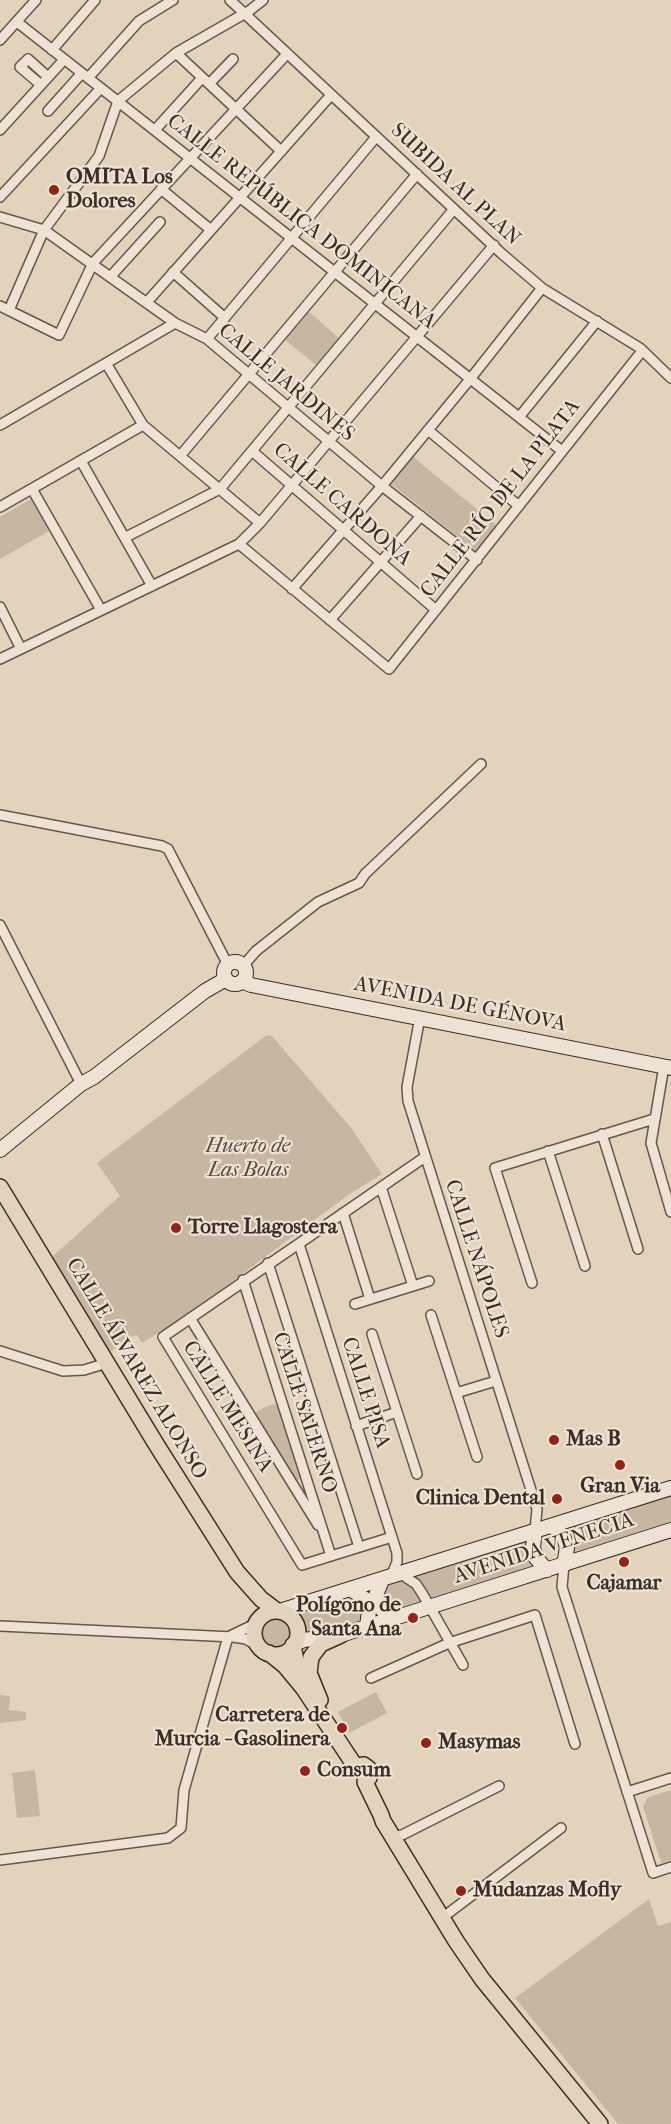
<!DOCTYPE html>
<html>
<head>
<meta charset="utf-8">
<style>
  body { margin:0 }
  canvas { display:block; background:#e4d3bc }
</style>
</head>
<body>
<canvas width="671" height="2124"></canvas>
<script>
const c = document.querySelector('canvas').getContext('2d');
c.lineJoin = 'round';
function fillPath(path, color) { c.fillStyle = color; c.fill(path, 'evenodd'); }
const toPath = rows => new Path2D(rows.map(r => 'M' + r).join(''));
function strokePath(path, color, width, dash) { c.strokeStyle = color; c.lineWidth = width; c.lineCap = dash ? 'butt' : 'round'; c.setLineDash(dash || []); c.stroke(path); }
function label(font, color, halo, rows, align = 'center') {
  c.font = font + ' "IM FELL French Canon",serif'; c.lineWidth = 4.5; c.setLineDash([]); c.textBaseline = 'middle'; c.strokeStyle = halo; c.fillStyle = color; for (const [text, x, y, turn = 0] of rows) {
    c.save(); c.translate(x, y); c.rotate((+turn || 0) * Math.PI / 180); c.textAlign = isNaN(turn) ? turn : align; if (halo) c.strokeText(text, 0, 0); c.fillText(text, 0, 0); c.restore();
  }
}
const green = toPath([
  [307,310,340,339,317,366,283,338],
  [412,456,501,529,481,555,390,483],
  [31,499,49,531,0,559,0,517],
  [267,1035,272,1036,352,1129,382,1174,348,1195,229,1284,171,1325,142,1343,137,1335,132,1337,130,1335,110,1352,52,1257,120,1196,97,1163],
  [279,1403,302,1477,297,1481,293,1481,253,1414,265,1407],
  [671,1494,671,1525,571,1557,574,1546,573,1538,569,1533,562,1529],
  [528,1538,526,1546,527,1558,536,1568,432,1602,415,1575],
  [399,1580,414,1587,423,1605,392,1612,383,1604,383,1586,388,1583],
  [351,1596,363,1605,362,1623,306,1636,303,1623,296,1612],
  '260 1633a15 15 0 1 1 30 0a15 15 0 1 1-30 0Z',
  [376,1692,387,1713,349,1733,338,1712],
  [0,1695,10,1696,9,1710,26,1712,26,1720,0,1723],
  [35,1770,40,1816,17,1818,12,1773],
  [671,1790,671,1860,661,1863,643,1806,648,1797],
  [649,1899,658,1926,671,1922,671,2124,618,2124,515,1998]
]);
const street = toPath([
  [230,0,501,253,542,288,640,348,671,378],
  [17,22,562,451],
  [0,40,36,0],
  [52,50,95,0],
  [176,53,281,151],
  [88,78,139,21,173,0],
  [209,84,233,59],
  [41,85,20,67,28,59,48,77],
  [48,111,82,73],
  [0,130,61,63],
  [155,130,202,78],
  [161,189,211,230],
  [0,197,101,88],
  [0,217,44,230,175,323,207,339,382,486,477,560],
  [173,272,225,318],
  [111,276,160,222],
  [147,302,331,95],
  [0,306,59,335,93,263,287,54],
  [9,310,44,230,99,156,118,101,176,53,249,11,263,0],
  [207,339,376,137],
  [106,363,143,425,260,523],
  [520,416,597,321],
  [0,425,175,323],
  [428,430,519,506],
  [252,451,436,610],
  [180,456,417,174],
  [81,461,152,586],
  [32,489,101,610],
  [0,507,143,425],
  [126,537,220,489,454,209],
  [239,544,389,669,642,351],
  [292,589,382,486,471,378,542,288],
  [0,607,21,649],
  [330,620,421,516],
  [0,659,239,544,260,523,494,245],
  [0,815,162,846,168,849,228,965],
  [0,925,81,1084],
  [243,966,256,951,318,902,359,883,365,874,481,764],
  [420,1017,407,1087,408,1101,537,1509,535,1531],
  [664,1066,651,1143,671,1212],
  [602,1134,638,1249],
  [548,1151,585,1266],
  [381,1187,413,1286],
  [343,1213,370,1299],
  [299,1244,397,1553,397,1562,391,1576],
  [268,1263,359,1547],
  [243,1280,331,1556],
  [532,1283,495,1168,654,1119],
  [355,1304,429,1281],
  [431,1315,477,1457],
  [190,1318,318,1525],
  [372,1334,417,1474],
  [0,1351,63,1371,84,1370,107,1363],
  [456,1393,496,1381],
  [356,1426,397,1412],
  [392,1537,302,1565,163,1337,425,1157],
  [564,1565,562,1587,653,1873,671,1867],
  [401,1574,416,1584,422,1593,463,1665],
  [0,1626,233,1637,246,1639,258,1646],
  [371,1678,449,1643,535,1615,575,1744],
  [627,1792,671,1778],
  [393,1837,402,1835,499,1786],
  [0,1860,168,1838,181,1828,184,1790,228,1637,255,1624],
  [442,1918,561,1828]
]);
const secondary = toPath([
  '224 973a11 11 0 1 1 22 0a11 11 0 1 1-22 0Z',
  [242,981,251,985,671,1068],
  [0,1150,81,1084,94,1077,205,991,226,979],
  [553,1526,564,1538,567,1548,564,1565],
  [535,1531,533,1547,536,1558,547,1570],
  [382,1580,376,1595,379,1606,391,1620],
  [352,1590,365,1599,369,1611,367,1627],
  [280,1611,671,1488],
  [294,1644,304,1640,341,1635,671,1530]
]);
const primary = toPath([
  [0,1187,156,1444,237,1572,261,1599,277,1611],
  '254 1633a22 22 0 1 1 44 0a22 22 0 1 1-44 0Z',
  [293,1645,296,1661,306,1683],
  [269,1653,285,1666,304,1689,355,1766],
  [320,1700,309,1673,311,1657,321,1644,341,1635],
  [355,1766,364,1765,369,1769,369,1778,365,1782],
  [365,1782,381,1815,383,1821,456,1941,482,1979,600,2124]
]);
const markers = [
  [54,190,6,"#8f2418"],
  [176,1228,6,"#8f2418"],
  [554,1440,6,"#8f2418"],
  [620,1465,6,"#8f2418"],
  [557,1499,6,"#8f2418"],
  [624,1562,6,"#8f2418"],
  [413,1618,6,"#8f2418"],
  [342,1728,6,"#8f2418"],
  [426,1743,6,"#8f2418"],
  [305,1771,6,"#8f2418"],
  [461,1891,6,"#8f2418"]
];
const poiNames = [
  ["OMITA Los",66,178],
  ["Dolores",66,202],
  ["Torre Llagostera",188,1228],
  ["Mas B",566,1440],
  ["Gran Via",620,1487,"center"],
  ["Clinica Dental",545,1499,"right"],
  ["Cajamar",624,1584,"center"],
  ["Polígono de",401,1606,"right"],
  ["Santa Ana",401,1630,"right"],
  ["Carretera de",330,1716,"right"],
  ["Murcia - Gasolinera",330,1740,"right"],
  ["Masymas",438,1743],
  ["Consum",317,1771],
  ["Mudanzas Mofly",473,1891]
];
const streetNames = [
  ["SUBIDA AL PLAN",455,185,43],
  ["CALLE REPÚBLICA DOMINICANA",301,222,38],
  ["CALLE JARDINES",286,383,40],
  ["CALLE RÍO DE LA PLATA",501,499,-52],
  ["CALLE CARDONA",342,505,41],
  ["AVENIDA DE GÉNOVA",460,1005,11],
  ["CALLE NÁPOLES",476,1259,72],
  ["CALLE ÁLVAREZ ALONSO",136,1369,59],
  ["CALLE PISA",365,1393,72],
  ["CALLE MESINA",227,1407,58],
  ["CALLE SALERNO",304,1413,72],
  ["AVENIDA VENECIA",544,1549,-18]
];
const parkNames = [
  ["Huerto de",248,1147],
  ["Las Bolas",248,1171]
];
fillPath(green, '#c7b7a2');
strokePath(street, '#65574a', 12);
strokePath(secondary, '#3b2e24', 16);
strokePath(primary, '#3b2e24', 18);
strokePath(street, '#ede2d3', 9);
strokePath(secondary, '#ede2d3', 14);
strokePath(primary, '#e4d3bc', 15);
for (const [x, y, r, color] of markers) { const dot = new Path2D(); dot.arc(x, y, r, 0, 2 * Math.PI); c.fillStyle = color; c.fill(dot); strokePath(dot, '#ede2d3', 2); }
label('bold 21px', '#3b2e24', '#ede2d3', poiNames, 'left');
label('21px', '#3b2e24', '#ede2d3', streetNames);
label('italic 21px', '#57493d', '#ede2d3', parkNames);
</script>
</body>
</html>
